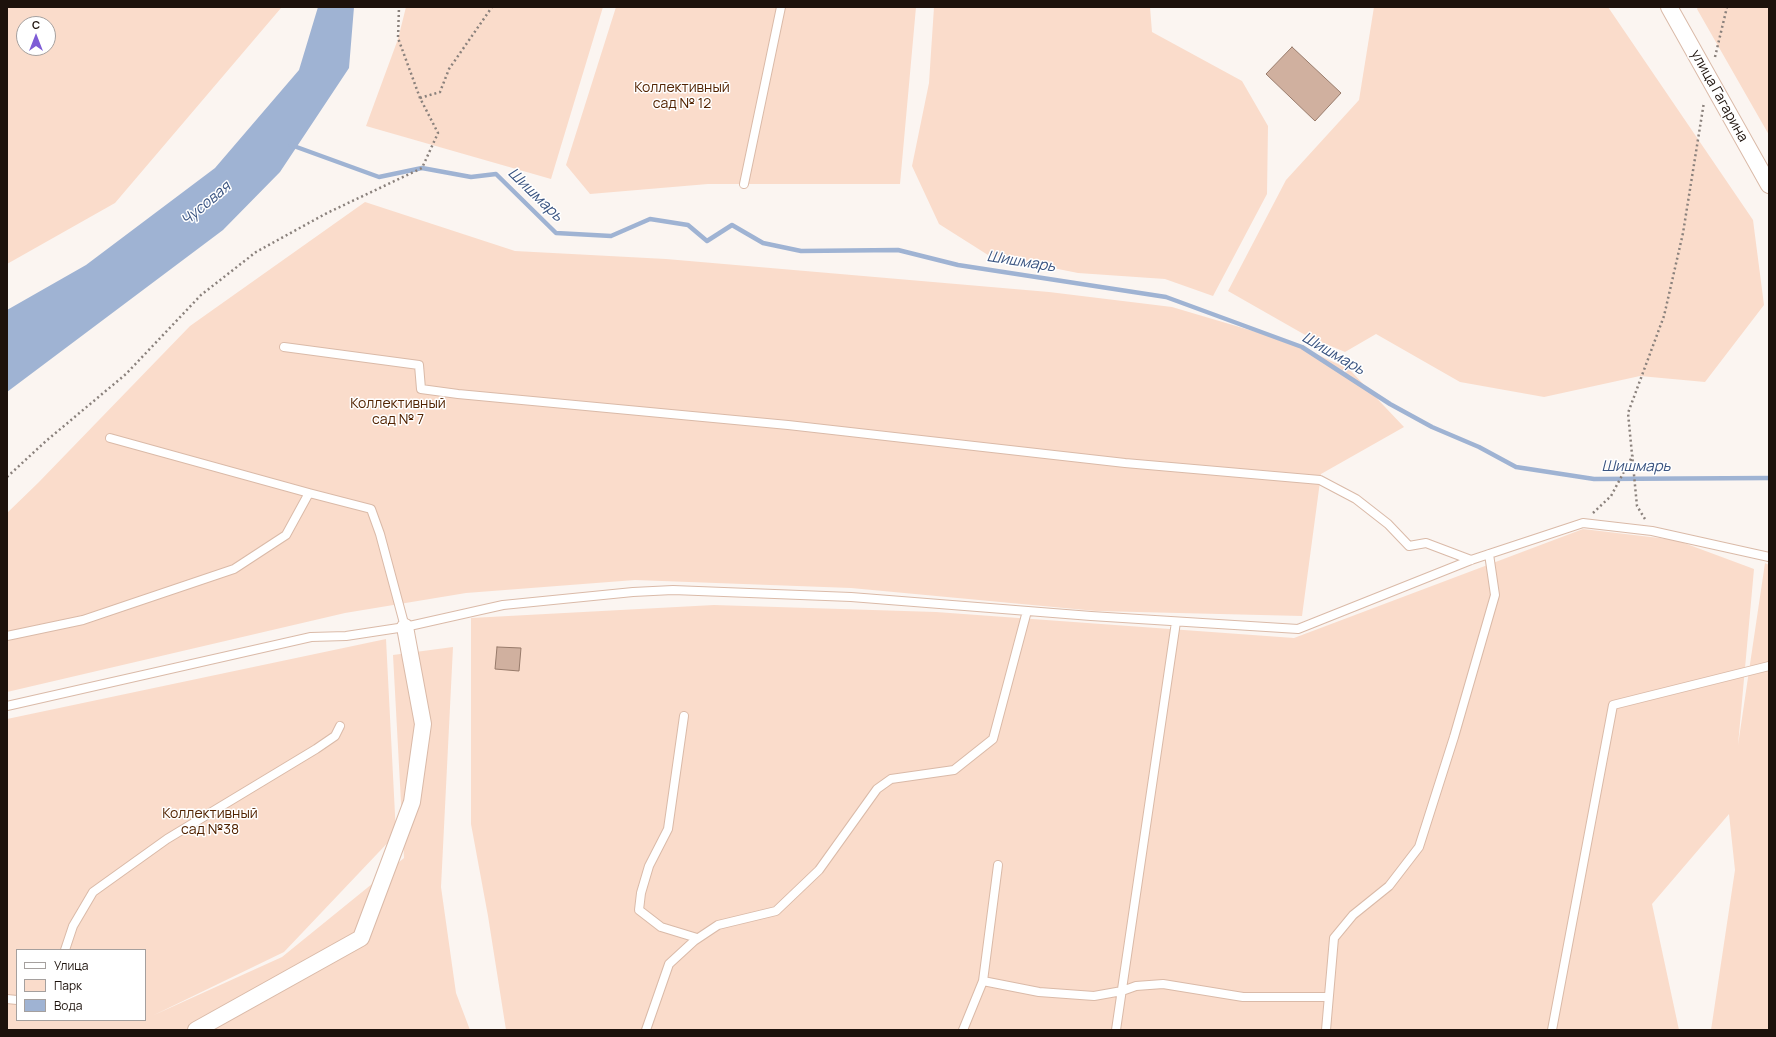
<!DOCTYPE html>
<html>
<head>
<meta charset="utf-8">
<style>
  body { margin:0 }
  #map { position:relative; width:1776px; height:1037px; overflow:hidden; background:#fbf5f1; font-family:Manrope,sans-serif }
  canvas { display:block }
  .frame { position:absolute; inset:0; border:8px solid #1d120c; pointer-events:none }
  .legend { position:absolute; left:16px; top:949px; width:130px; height:72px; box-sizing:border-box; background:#fff; border:1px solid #a5a09e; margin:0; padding:5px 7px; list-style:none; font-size:12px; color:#1d120c }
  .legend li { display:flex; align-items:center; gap:8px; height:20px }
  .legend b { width:20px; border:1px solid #a5a09e }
  .north { position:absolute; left:16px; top:16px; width:40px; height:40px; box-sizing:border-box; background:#fff; border:1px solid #a5a09e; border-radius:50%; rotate:0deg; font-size:11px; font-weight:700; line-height:16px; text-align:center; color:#1d120c }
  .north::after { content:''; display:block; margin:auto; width:14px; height:18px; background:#7e5cd6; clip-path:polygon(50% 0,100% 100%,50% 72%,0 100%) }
</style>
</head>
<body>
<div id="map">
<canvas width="1776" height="1037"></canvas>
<div class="frame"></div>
<ul class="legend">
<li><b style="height:5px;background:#fff"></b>Улица</li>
<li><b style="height:11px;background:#fadccb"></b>Парк</li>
<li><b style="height:11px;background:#9fb3d3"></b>Вода</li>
</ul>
<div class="north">С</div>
</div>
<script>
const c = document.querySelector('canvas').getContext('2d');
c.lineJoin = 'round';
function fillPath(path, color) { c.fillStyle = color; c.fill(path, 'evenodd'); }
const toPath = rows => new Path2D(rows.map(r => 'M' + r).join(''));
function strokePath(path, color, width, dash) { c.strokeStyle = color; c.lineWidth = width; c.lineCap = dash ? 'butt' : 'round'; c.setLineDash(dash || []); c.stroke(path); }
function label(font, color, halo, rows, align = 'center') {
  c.font = font + ' Manrope,sans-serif'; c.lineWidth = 3; c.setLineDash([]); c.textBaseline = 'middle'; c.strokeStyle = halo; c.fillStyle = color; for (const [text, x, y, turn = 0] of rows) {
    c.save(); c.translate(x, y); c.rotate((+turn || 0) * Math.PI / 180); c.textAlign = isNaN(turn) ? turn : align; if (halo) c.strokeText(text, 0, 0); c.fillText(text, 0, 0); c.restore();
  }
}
const green = toPath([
  [7,7,281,7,281,8,115,203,7,264],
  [24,24,48,24,48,48,24,48],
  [406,7,603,7,551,179,366,126,398,39],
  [616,7,916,7,900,184,708,184,590,194,566,165],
  [934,7,1150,7,1152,32,1242,81,1268,126,1267,194,1213,296,1165,279,1078,273,988,255,939,224,912,166,929,83],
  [1374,7,1608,7,1753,220,1764,305,1705,382,1640,376,1544,397,1460,382,1376,334,1345,352,1307,336,1228,291,1286,180,1359,100],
  [1698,7,1769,7,1769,135,1697,9],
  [365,202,515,251,666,259,1049,292,1172,307,1290,342,1349,369,1404,427,1321,474,1302,616,1096,611,851,588,635,580,466,593,345,613,7,692,7,513,38,483,190,326],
  [1583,529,1676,540,1754,569,1738,745,1765,563,1769,565,1769,1030,1711,1030,1735,870,1729,814,1652,904,1679,1030,506,1030,488,916,471,824,471,618,714,605,936,612,1294,638],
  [386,639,396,834,284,952,154,1015,282,957,404,858,393,655,453,647,441,887,456,993,470,1030,7,1030,7,719],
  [17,950,145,950,145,1020,17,1020]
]);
const water = toPath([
  [318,7,354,7,349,68,280,172,223,230,7,392,7,310,86,265,215,168,299,70]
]);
const stream = toPath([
  [291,145,379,177,422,168,471,177,496,174,556,233,611,236,650,219,688,225,707,241,732,225,763,243,801,251,898,250,958,265,1166,297,1302,347,1390,404,1432,427,1479,447,1516,467,1594,479,1769,478]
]);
const building = toPath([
  [1292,47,1341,93,1315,121,1266,74,1292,47],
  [497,647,521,648,519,671,495,669,497,647]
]);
const path = toPath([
  [1715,57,1727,7],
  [420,98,440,92,449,69,492,7],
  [7,477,46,441,126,374,201,295,256,252,327,213,422,168,438,133,420,98,398,38,399,7],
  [1593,513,1611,496,1633,455],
  [1645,519,1637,506,1628,413,1664,316,1683,233,1704,102]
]);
const lane = toPath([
  [744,184,781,7],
  [284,347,419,365,421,389,458,394,788,425,1125,463,1320,480,1356,499,1388,524,1409,546,1426,543,1471,560],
  [110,438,309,493],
  [7,636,83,620,234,569,286,535,309,493,371,509,380,534,405,627],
  [7,706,311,637,346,636,405,627,503,605,633,592,673,590,851,597,1091,616,1298,629,1471,560,1583,523,1652,531,1769,557],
  [684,716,668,829,649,866,641,893,639,910,661,927,697,938],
  [65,950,73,926,93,892,167,839,316,749,335,736,340,726],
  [983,981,1039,992,1094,996,1122,991,1136,986,1163,984,1243,997,1328,997],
  [7,999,17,1000],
  [646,1030,669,964,694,941,718,925,776,911,819,870,877,789,891,779,954,770,993,739,1027,611],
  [963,1030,983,981,998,865],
  [1116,1030,1176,622],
  [1326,1030,1334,938,1353,915,1389,886,1419,847,1454,737,1495,595,1489,554],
  [1552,1030,1613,705,1769,666]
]);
const street = toPath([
  [1669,7,1769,185],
  [196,1030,361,938,412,802,423,724,405,627]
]);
const parkNames = [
  ["Коллективный",682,88],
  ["сад № 12",682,104],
  ["Коллективный",398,404],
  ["сад № 7",398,420],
  ["Коллективный",210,814],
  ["сад №38",210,830]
];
const streetNames = [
  ["улица Гагарина",1719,96,61]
];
const waterNames = [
  ["Шишмарь",535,195,44],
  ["Чусовая",206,204,-40],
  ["Шишмарь",1021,262,9],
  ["Шишмарь",1333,354,30],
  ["Шишмарь",1636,467]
];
fillPath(green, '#fadccb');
fillPath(water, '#9fb3d3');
strokePath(stream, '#9fb3d3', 4.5);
fillPath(building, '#d0b09f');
strokePath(building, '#987b6b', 1);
strokePath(lane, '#dabaa8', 10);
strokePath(street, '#dabaa8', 18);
strokePath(path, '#8a817c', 2.5, [2, 3]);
strokePath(lane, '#fff', 8);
strokePath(street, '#fff', 16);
label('14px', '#522301', '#fff', parkNames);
label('14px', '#1d120c', '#fff', streetNames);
label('italic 15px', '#3a5481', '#fff', waterNames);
</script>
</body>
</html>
